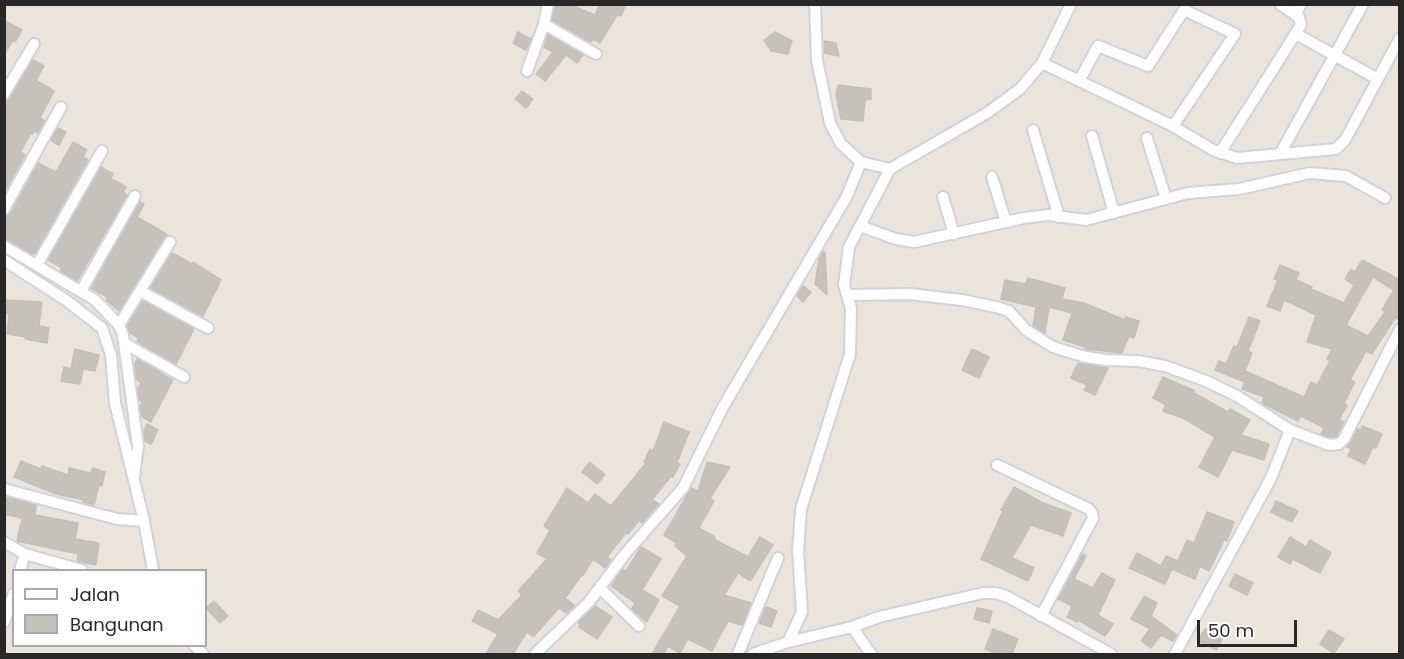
<!DOCTYPE html>
<html>
<head>
<meta charset="utf-8">
<style>
  body { margin:0 }
  #map { position:relative; width:1404px; height:659px; overflow:hidden; background:#ebe4da; font-family:Poppins,sans-serif }
  canvas { display:block }
  .frame { position:absolute; inset:0; border:6px solid #282828; pointer-events:none }
  .legend { position:absolute; left:12px; top:569px; width:195px; height:78px; box-sizing:border-box; background:#fff; border:2px solid #a9a9a9; margin:0; padding:8px 10px; list-style:none; font-size:18px; color:#282828 }
  .legend li { display:flex; align-items:center; gap:12px; height:30px }
  .legend b { width:30px; border:2px solid #a9a9a9 }
  .scale { position:absolute; left:1197px; top:620px; width:100px; height:27px; box-sizing:border-box; border:3px solid #282828; border-top:0; padding-left:8px; font-size:18px; line-height:21px; white-space:nowrap; color:#282828; -webkit-text-stroke:4px #fff; paint-order:stroke }
</style>
</head>
<body>
<div id="map">
<canvas width="1404" height="659"></canvas>
<div class="frame"></div>
<ul class="legend">
<li><b style="height:8px;background:#fff"></b>Jalan</li>
<li><b style="height:16px;background:#c6c1ba"></b>Bangunan</li>
</ul>
<div class="scale">50 m</div>
</div>
<script>
const c = document.querySelector('canvas').getContext('2d');
c.lineJoin = 'round';
function fillPath(path, color) { c.fillStyle = color; c.fill(path, 'evenodd'); }
const toPath = rows => new Path2D(rows.map(r => 'M' + r).join(''));
function strokePath(path, color, width, dash) { c.strokeStyle = color; c.lineWidth = width; c.lineCap = dash ? 'butt' : 'round'; c.setLineDash(dash || []); c.stroke(path); }
const building = toPath([
  [555,4,569,4,595,15,599,6,595,4,626,4,621,16,617,15,600,43,593,39,591,42,552,20,555,4],
  [4,20,22,30,15,42,13,40,4,55,4,20],
  [518,32,531,39,526,50,513,43,518,32],
  [775,32,792,41,788,54,771,51,764,40,775,32],
  [548,35,583,55,577,63,566,55,545,81,536,74,553,52,544,47,548,35],
  [824,41,836,43,839,56,824,53,824,41],
  [33,60,44,66,36,80,54,91,40,118,45,121,38,133,34,131,33,134,31,133,20,152,25,155,4,193,4,101,10,98,33,60],
  [838,85,871,89,871,99,865,100,863,121,841,119,836,95,838,85],
  [522,91,533,99,526,108,515,99,522,91],
  [58,128,66,132,59,145,51,140,58,128],
  [73,142,87,150,83,157,88,160,35,253,33,254,4,239,4,216,11,213,38,163,56,172,73,142],
  [101,167,113,174,110,178,126,187,123,192,127,195,77,281,60,271,62,268,48,260,101,167],
  [140,202,144,204,137,217,168,235,164,238,119,311,106,300,107,297,91,288,140,202],
  [823,252,825,252,827,295,815,284,819,259,823,252],
  [172,253,192,264,193,262,221,280,203,316,150,288,172,253],
  [1362,260,1400,280,1400,320,1395,318,1372,354,1366,351,1350,380,1355,382,1344,403,1347,405,1339,420,1344,422,1336,437,1330,437,1321,434,1324,428,1301,416,1298,421,1262,403,1264,397,1242,389,1245,382,1215,370,1219,361,1226,364,1234,346,1237,347,1249,317,1260,321,1248,351,1252,353,1245,371,1304,397,1311,382,1317,385,1330,361,1327,359,1332,349,1307,342,1316,315,1284,300,1280,311,1267,306,1278,280,1274,279,1280,265,1299,273,1296,280,1312,287,1311,289,1344,303,1354,285,1345,279,1351,269,1355,272,1362,260],
  [1373,277,1394,290,1382,310,1385,312,1368,336,1346,325,1373,277],
  [1028,278,1065,288,1062,299,1084,303,1125,320,1125,317,1139,321,1134,338,1129,336,1122,353,1085,349,1086,347,1063,340,1072,313,1049,307,1045,333,1033,326,1036,307,1001,299,1005,280,1026,284,1028,278],
  [803,286,811,292,803,302,797,296,803,286],
  [4,300,42,302,39,326,49,328,47,343,25,339,26,337,7,334,9,314,4,312,4,300],
  [143,301,194,329,176,364,144,346,137,341,139,338,130,333,127,326,143,301],
  [75,349,99,355,95,371,83,369,80,384,61,381,64,367,71,369,75,349],
  [972,349,989,357,979,378,962,370,972,349],
  [137,359,173,380,151,422,141,416,140,406,143,402,139,400,138,388,141,382,136,379,135,364,137,359],
  [1078,363,1108,368,1095,395,1084,390,1087,385,1071,378,1078,363],
  [1163,377,1195,391,1194,393,1228,412,1230,409,1250,420,1241,435,1269,444,1264,460,1232,450,1218,477,1199,467,1215,437,1183,418,1163,411,1166,405,1153,398,1163,377],
  [664,422,689,432,677,463,680,464,673,477,671,476,652,500,659,504,642,523,639,521,628,534,626,533,607,557,611,560,605,568,593,559,583,575,582,575,565,598,575,606,566,613,559,608,533,637,527,632,513,654,486,654,498,634,472,621,478,610,498,620,522,595,518,591,547,559,537,553,550,530,544,526,567,488,588,503,595,494,611,506,646,463,644,462,650,449,653,451,664,422],
  [147,424,158,430,151,444,145,441,144,431,147,424],
  [1362,426,1382,434,1376,448,1373,447,1365,464,1348,456,1351,449,1347,447,1358,429,1361,430,1362,426],
  [21,461,41,469,42,466,68,475,69,468,91,473,93,468,105,472,102,486,99,485,94,505,83,502,84,500,56,494,14,477,21,461],
  [590,462,605,475,597,484,582,472,590,462],
  [707,462,730,467,710,498,714,501,699,528,715,537,714,539,748,557,760,537,773,545,750,581,738,573,724,595,751,603,742,625,728,621,712,651,688,639,680,653,668,646,664,654,652,654,680,606,662,596,687,556,675,546,677,543,664,535,691,488,698,491,707,462],
  [1014,487,1043,503,1071,513,1063,536,1031,525,1012,558,1034,568,1028,581,981,559,1003,511,1001,510,1014,487],
  [4,497,36,505,35,515,78,523,75,539,99,543,96,565,77,561,78,554,17,541,22,518,4,514,4,497],
  [1276,501,1298,511,1292,522,1271,512,1276,501],
  [1207,512,1234,522,1227,541,1224,540,1209,571,1200,566,1195,579,1172,569,1165,584,1129,568,1137,553,1161,566,1166,556,1178,561,1187,540,1194,543,1207,512],
  [1290,537,1306,547,1310,540,1331,553,1320,573,1293,559,1290,564,1278,557,1290,537],
  [641,547,661,559,642,590,659,600,647,622,632,609,635,603,611,586,623,569,626,571,641,547],
  [1082,554,1086,556,1074,579,1093,588,1102,573,1115,580,1098,615,1113,624,1105,636,1078,620,1077,622,1067,617,1072,606,1058,599,1082,554],
  [1235,574,1253,583,1247,595,1229,586,1235,574],
  [1144,596,1157,603,1151,616,1177,635,1173,641,1161,635,1151,648,1141,641,1150,629,1131,619,1144,596],
  [214,601,228,616,220,623,206,608,214,601],
  [595,606,612,617,597,639,579,627,580,624,578,623,595,606],
  [766,607,777,611,771,627,759,623,766,607],
  [977,608,992,611,989,623,974,619,977,608],
  [993,629,1018,639,1012,654,997,654,985,649,993,629],
  [1205,629,1223,638,1216,650,1198,641,1205,629],
  [1329,630,1344,639,1334,653,1320,644,1329,630]
]);
const street = toPath([
  [815,4,817,60,830,123,841,144,861,162],
  [1295,15,1301,4],
  [544,24,596,54],
  [1296,34,1378,79],
  [1042,63,1171,125,1213,150,1237,158,1336,149,1345,140,1400,38],
  [527,71,544,24,548,4],
  [1079,81,1098,46,1148,66,1184,10,1235,34,1173,126],
  [4,94,34,44],
  [1033,130,1059,217],
  [1092,136,1114,213],
  [1147,138,1166,199],
  [1220,153,1301,25,1299,17,1280,4],
  [1280,154,1363,4],
  [890,169,987,113,1020,89,1042,63,1071,4],
  [992,177,1006,222],
  [943,197,954,234],
  [4,209,61,107],
  [860,226,896,239,914,242,1024,218,1048,215,1086,220,1188,193,1239,189,1310,173,1346,176,1385,198],
  [4,246,95,300,119,325,123,335,138,446,134,477],
  [4,260,67,301,102,328,111,355,115,403,144,521,153,570],
  [37,265,102,151],
  [81,291,135,196],
  [140,291,208,328],
  [849,295,910,294,962,300,996,307,1009,311,1026,330,1053,347,1086,357,1105,360,1138,361,1165,366,1206,381,1237,396,1290,430],
  [119,325,170,242],
  [124,343,184,377],
  [997,465,1089,509,1092,513,1093,518,1041,616],
  [4,489,117,519,144,521],
  [4,542,25,554,82,570],
  [20,570,25,554],
  [600,588,639,626],
  [4,622,14,593],
  [852,627,871,654],
  [195,646,203,654],
  [535,654,589,602,625,554,683,488,723,407,847,196,861,162,890,169,849,247,844,285,851,308,850,354,801,509,798,551,802,612,788,642],
  [738,654,778,558],
  [753,654,788,642,852,627,879,617,983,593,996,593,1008,597,1111,654],
  [1175,654,1271,478,1290,430,1329,445,1339,444,1344,439,1400,329]
]);
fillPath(building, '#c6c1ba');
strokePath(building, '#c6c0b4', 1.5);
strokePath(street, '#d0d2e1', 14);
strokePath(street, '#fff', 10);
</script>
</body>
</html>
